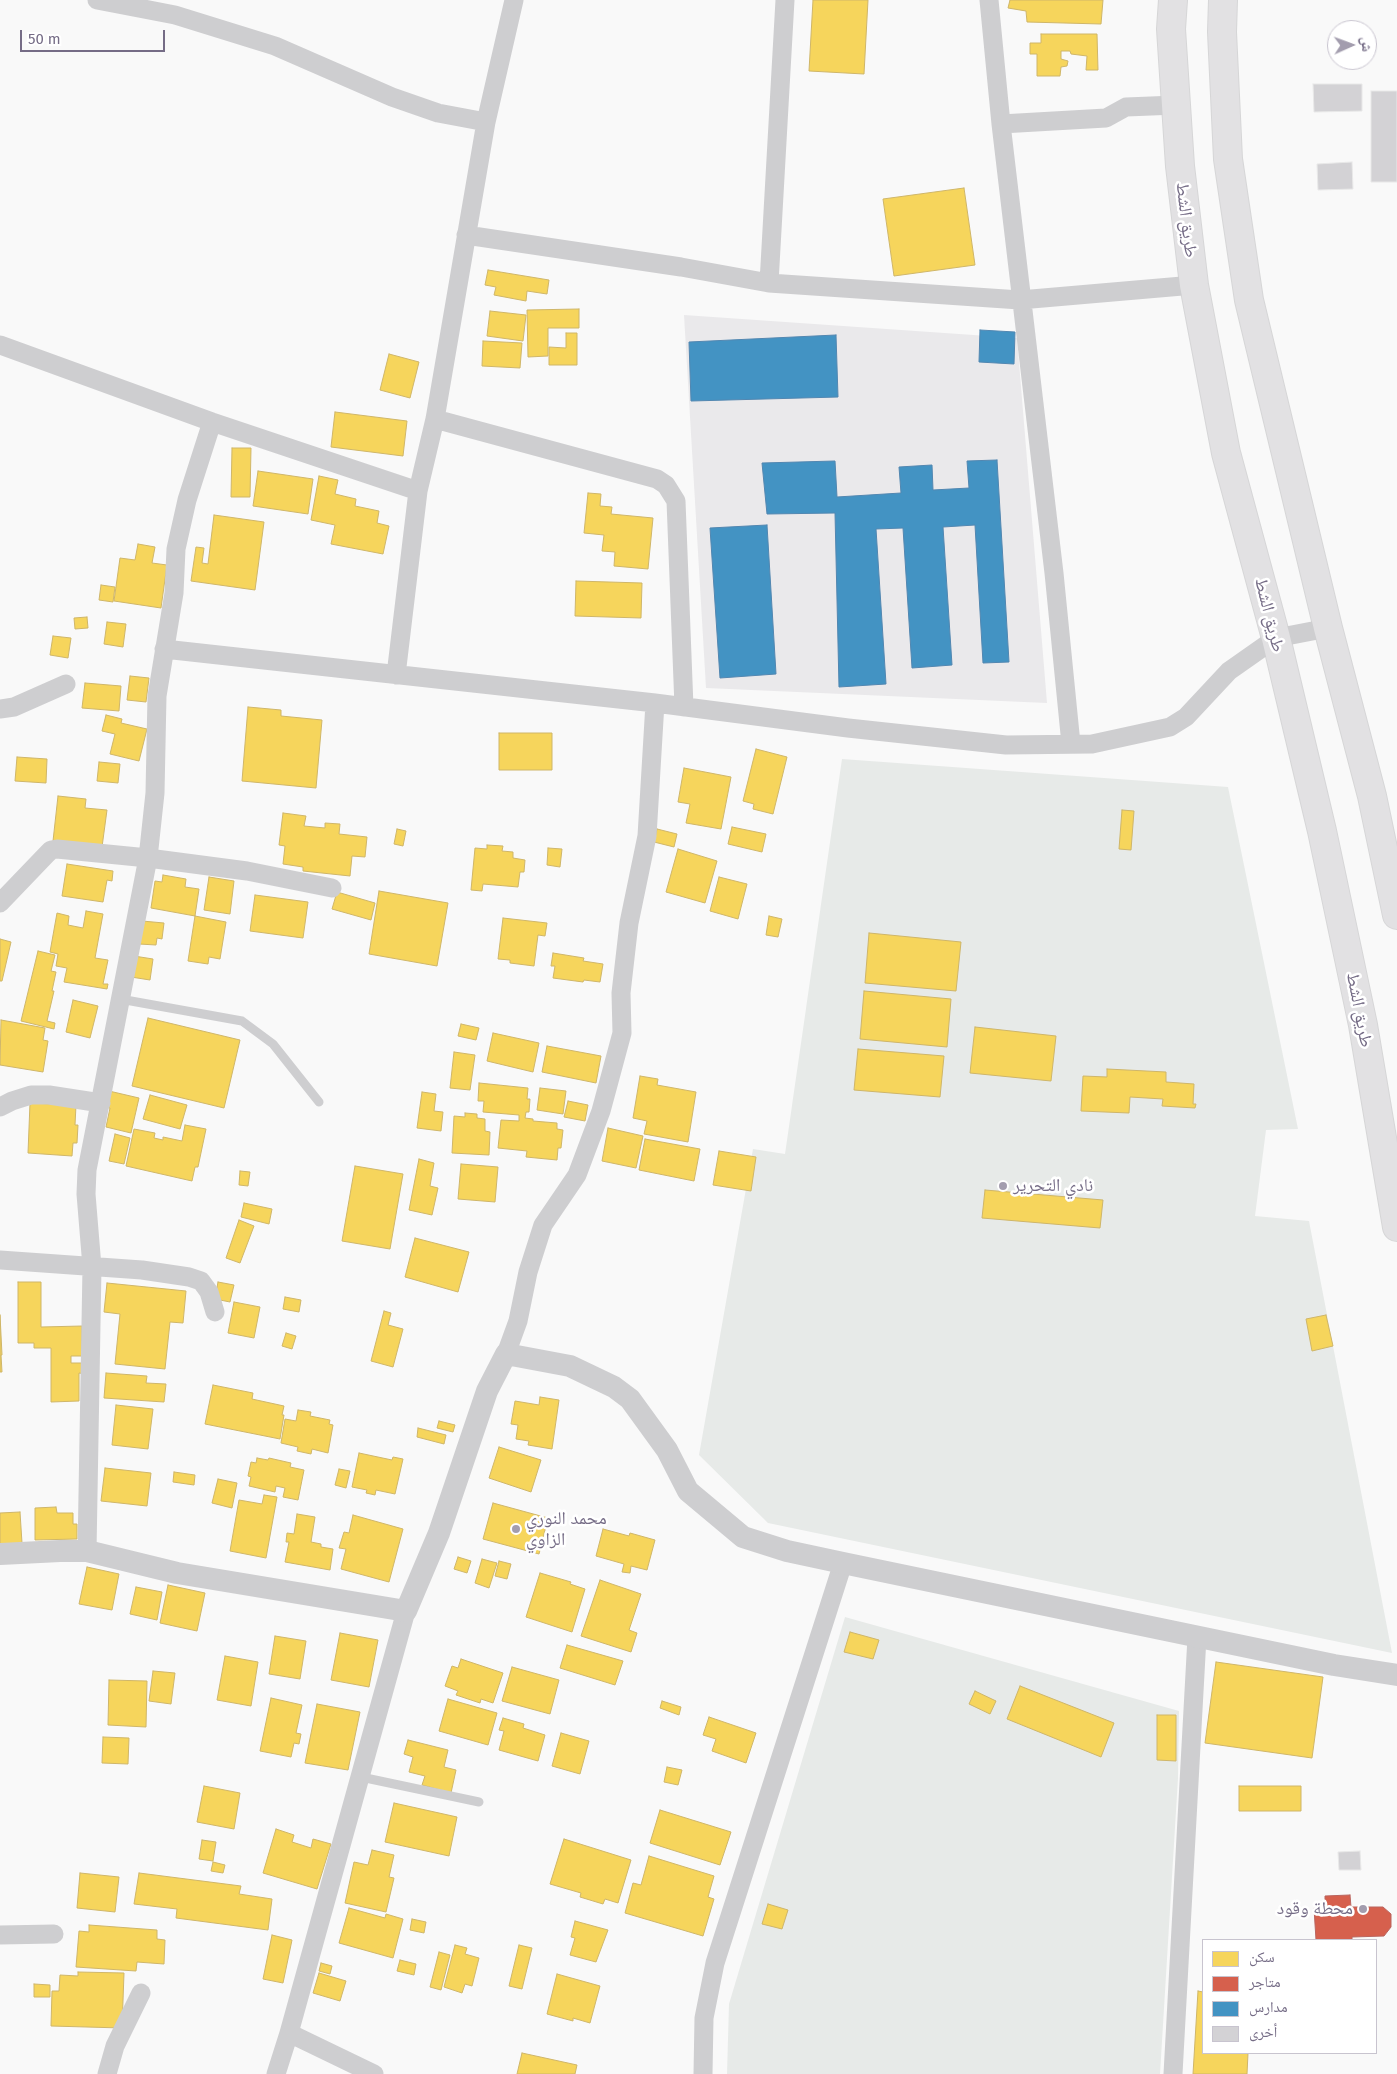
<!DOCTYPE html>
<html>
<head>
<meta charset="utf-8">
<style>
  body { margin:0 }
  #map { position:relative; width:1397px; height:2074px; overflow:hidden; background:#f9f9f9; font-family:"Fira Sans","Noto Naskh Arabic",sans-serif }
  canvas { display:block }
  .legend { position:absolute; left:1202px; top:1939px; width:175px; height:115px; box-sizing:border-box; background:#fff; border:1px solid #c8c4cf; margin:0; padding:6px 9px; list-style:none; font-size:15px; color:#756c86 }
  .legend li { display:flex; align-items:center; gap:10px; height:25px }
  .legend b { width:25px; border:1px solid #c8c4cf }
  .north { position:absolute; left:1327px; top:20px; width:50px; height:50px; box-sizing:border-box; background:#fff; border:1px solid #c8c4cf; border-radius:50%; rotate:88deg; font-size:14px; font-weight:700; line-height:20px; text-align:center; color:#756c86 }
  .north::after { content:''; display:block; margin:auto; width:18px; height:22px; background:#a39dae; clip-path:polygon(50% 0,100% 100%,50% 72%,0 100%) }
  .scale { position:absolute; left:20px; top:30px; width:145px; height:22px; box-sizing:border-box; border:2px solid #756c86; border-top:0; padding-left:6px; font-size:15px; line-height:18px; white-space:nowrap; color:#756c86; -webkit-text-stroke:4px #fff; paint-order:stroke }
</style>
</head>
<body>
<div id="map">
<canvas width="1397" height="2074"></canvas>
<ul class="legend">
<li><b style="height:14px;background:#f6d55c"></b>سكن</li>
<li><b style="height:14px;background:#d6604d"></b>متاجر</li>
<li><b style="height:14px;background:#4393c3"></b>مدارس</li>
<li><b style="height:14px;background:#d3d2d5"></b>أخرى</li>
</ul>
<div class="north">ش</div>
<div class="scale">50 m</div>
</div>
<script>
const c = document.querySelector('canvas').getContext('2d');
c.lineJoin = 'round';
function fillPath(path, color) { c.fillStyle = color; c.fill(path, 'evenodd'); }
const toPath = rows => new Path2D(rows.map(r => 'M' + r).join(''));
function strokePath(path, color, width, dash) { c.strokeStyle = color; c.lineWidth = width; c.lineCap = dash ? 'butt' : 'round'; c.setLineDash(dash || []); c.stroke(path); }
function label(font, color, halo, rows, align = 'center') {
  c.font = font + ' "Fira Sans","Noto Naskh Arabic",sans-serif'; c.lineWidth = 5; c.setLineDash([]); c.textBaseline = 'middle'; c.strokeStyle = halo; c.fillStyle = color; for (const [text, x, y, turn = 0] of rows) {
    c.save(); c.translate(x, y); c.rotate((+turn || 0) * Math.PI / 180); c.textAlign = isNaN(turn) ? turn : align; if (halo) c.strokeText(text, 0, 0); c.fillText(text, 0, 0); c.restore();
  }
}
const built = toPath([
  [684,315,1017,338,1047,703,706,688]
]);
const green = toPath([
  [842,759,1228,787,1298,1129,1266,1130,1255,1216,1309,1221,1392,1653,768,1523,699,1455,753,1149,785,1154],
  [845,1617,1179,1711,1178,1778,1160,2074,727,2074,729,2004]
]);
const homes = toPath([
  [813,0,868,0,864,74,809,71,813,0],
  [1010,0,1103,0,1101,24,1027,22,1026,11,1008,8,1010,0],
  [1041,34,1097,34,1098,70,1086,70,1087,56,1071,54,1070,51,1061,51,1061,59,1068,61,1067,66,1061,67,1060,76,1037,76,1037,54,1030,54,1030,43,1041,43,1041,34],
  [964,188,975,265,894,276,883,199,964,188],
  [488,270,549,280,547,294,527,291,526,301,494,295,496,287,485,285,488,270],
  [579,309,579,328,548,328,548,356,528,357,527,310,579,309],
  [490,311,526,315,523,341,487,336,490,311],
  [566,333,577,333,577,365,549,365,549,347,566,348,566,333],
  [483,341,522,343,520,368,482,366,483,341],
  [389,354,419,362,410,398,380,390,389,354],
  [335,412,407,421,403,456,331,447,335,412],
  [232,448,251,448,250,497,231,497,232,448],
  [258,471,313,479,308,514,253,506,258,471],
  [319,476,338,480,335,494,356,499,355,506,379,511,377,523,389,526,383,554,331,544,335,525,311,520,319,476],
  [588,493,601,494,600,506,612,507,611,514,653,518,648,569,614,566,615,552,602,551,604,535,584,533,588,493],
  [214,515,264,522,255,590,191,581,196,547,204,548,202,563,208,564,214,515],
  [138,544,155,547,152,563,167,565,161,608,114,601,120,558,135,560,138,544],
  [576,581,642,583,641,618,575,616,576,581],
  [101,585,115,587,113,602,99,600,101,585],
  [87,617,88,628,75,629,74,618,87,617],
  [107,622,126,624,123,647,104,644,107,622],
  [53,636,71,638,68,658,50,655,53,636],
  [130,676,149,678,146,702,127,700,130,676],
  [85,683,121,686,119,711,82,708,85,683],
  [248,707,281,710,281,716,322,720,316,788,242,781,248,707],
  [106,715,122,719,121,723,147,729,139,761,110,754,115,734,102,731,106,715],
  [499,733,552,733,552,770,499,770,499,733],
  [756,749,787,757,773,814,753,809,754,804,743,801,756,749],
  [17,757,47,759,46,783,15,781,17,757],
  [99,762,120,764,118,783,97,781,99,762],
  [684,768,731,777,721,829,686,823,690,804,678,802,684,768],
  [58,796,86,799,85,808,107,810,102,847,53,841,58,796],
  [1122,810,1134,811,1131,850,1119,849,1122,810],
  [283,813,306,816,304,826,325,828,325,823,340,824,339,834,367,837,365,857,352,856,350,876,303,871,303,867,283,864,285,846,279,845,283,813],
  [732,827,766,834,762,852,728,844,732,827],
  [397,829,406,831,403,846,394,844,397,829],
  [657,829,677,834,674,847,654,842,657,829],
  [487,845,503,846,502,851,513,852,513,858,525,860,524,872,520,872,518,887,483,884,482,891,471,890,475,848,487,849,487,845],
  [548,848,562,849,560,867,547,865,548,848],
  [678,849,717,861,705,903,666,892,678,849],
  [67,864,113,871,112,881,107,880,103,902,62,896,67,864],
  [163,875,186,879,185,887,199,889,195,916,151,908,155,881,162,882,163,875],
  [209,877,234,881,230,914,204,910,209,877],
  [719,877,747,884,738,919,710,911,719,877],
  [379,891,448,903,437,966,369,954,379,891],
  [337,892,375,903,371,920,332,909,337,892],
  [255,895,308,902,303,938,250,931,255,895],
  [86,911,103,914,95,958,108,960,103,984,108,984,107,989,64,982,67,968,56,966,58,954,50,952,57,913,69,916,68,925,83,928,86,911],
  [195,916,226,922,220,959,209,957,208,964,188,961,195,916],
  [769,916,782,919,778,937,766,935,769,916],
  [503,918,547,923,545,936,538,935,534,966,510,963,510,960,498,959,503,918],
  [142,921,164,923,162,939,157,938,156,945,139,944,142,921],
  [869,933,961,942,956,991,865,983,869,933],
  [0,939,11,942,2,981,0,981,0,939],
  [38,951,55,955,51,971,56,972,52,991,54,991,47,1021,55,1023,54,1029,21,1021,38,951],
  [553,953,584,958,583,961,603,964,600,982,584,980,583,982,553,978,555,966,551,966,553,953],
  [134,956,153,959,150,980,131,977,134,956],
  [864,991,951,999,947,1047,860,1039,864,991],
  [73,1000,98,1006,90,1038,66,1032,73,1000],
  [148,1018,240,1040,224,1108,132,1086,148,1018],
  [1,1020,45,1028,43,1040,48,1041,43,1072,0,1065,1,1020],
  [461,1024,479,1028,476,1040,458,1036,461,1024],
  [975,1027,1056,1036,1051,1081,970,1073,975,1027],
  [493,1033,539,1043,533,1072,487,1061,493,1033],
  [547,1046,601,1056,596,1083,542,1072,547,1046],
  [858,1049,944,1056,940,1097,854,1090,858,1049],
  [454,1052,475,1055,470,1090,450,1088,454,1052],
  [1107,1069,1166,1072,1166,1082,1194,1084,1193,1104,1196,1104,1195,1108,1162,1106,1163,1099,1130,1097,1129,1113,1081,1111,1083,1076,1107,1077,1107,1069],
  [640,1076,658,1079,657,1085,696,1092,688,1142,644,1134,647,1121,633,1118,640,1076],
  [479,1083,528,1088,527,1099,530,1099,529,1112,526,1112,525,1118,533,1119,533,1121,557,1123,557,1129,563,1130,561,1148,558,1148,557,1160,526,1157,527,1151,498,1148,501,1120,519,1121,519,1115,483,1112,484,1101,478,1101,479,1083],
  [540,1088,566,1091,563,1114,537,1110,540,1088],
  [109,1091,139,1098,131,1133,106,1127,110,1108,105,1107,109,1091],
  [422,1092,436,1094,434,1111,443,1112,441,1131,417,1128,422,1092],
  [150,1095,187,1105,180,1129,143,1119,150,1095],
  [568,1101,588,1105,585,1121,564,1117,568,1101],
  [30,1103,76,1105,75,1125,78,1125,77,1143,73,1143,72,1156,28,1153,30,1103],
  [465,1113,477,1114,477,1118,485,1119,485,1131,490,1132,489,1155,452,1153,454,1116,465,1117,465,1113],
  [185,1125,206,1129,198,1167,195,1167,192,1181,126,1166,134,1129,155,1133,154,1138,163,1140,163,1137,182,1141,185,1125],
  [608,1128,643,1136,636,1168,602,1161,608,1128],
  [115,1134,130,1138,124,1164,109,1161,115,1134],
  [645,1139,700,1149,694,1181,639,1170,645,1139],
  [719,1151,756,1157,751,1191,713,1185,719,1151],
  [419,1159,434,1163,430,1186,438,1188,432,1215,409,1210,419,1159],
  [461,1164,498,1167,495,1202,458,1199,461,1164],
  [355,1166,403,1174,390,1249,342,1241,355,1166],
  [240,1171,250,1172,248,1186,239,1185,240,1171],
  [985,1190,1103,1200,1100,1228,982,1218,985,1190],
  [244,1203,272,1209,269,1224,241,1217,244,1203],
  [239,1220,254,1226,240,1263,226,1258,239,1220],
  [415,1238,469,1252,458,1292,405,1277,415,1238],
  [18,1282,41,1282,41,1327,82,1326,82,1356,71,1356,71,1363,84,1363,85,1374,79,1373,79,1401,51,1402,51,1348,34,1348,34,1343,18,1343,18,1282],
  [218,1282,234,1285,230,1302,215,1299,218,1282],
  [107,1283,186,1291,183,1323,170,1322,165,1369,115,1364,120,1314,104,1312,107,1283],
  [285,1297,301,1300,299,1312,283,1309,285,1297],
  [234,1302,260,1307,254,1338,228,1333,234,1302],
  [384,1311,391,1313,388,1325,403,1329,393,1367,371,1361,384,1311],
  [0,1315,2,1355,1,1355,2,1372,0,1372,0,1315],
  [1326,1315,1333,1346,1312,1351,1306,1319,1326,1315],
  [286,1333,296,1336,292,1349,282,1346,286,1333],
  [106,1373,147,1376,146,1383,166,1384,164,1402,104,1398,106,1373],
  [213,1385,253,1393,252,1399,284,1406,282,1415,284,1415,280,1439,205,1424,213,1385],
  [540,1397,559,1400,552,1449,528,1445,529,1441,516,1439,518,1425,511,1424,515,1401,539,1405,540,1397],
  [116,1405,153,1409,148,1449,112,1445,116,1405],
  [298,1410,311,1412,310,1416,330,1420,329,1424,333,1425,328,1453,312,1449,311,1454,297,1451,298,1447,281,1443,285,1419,296,1421,298,1410],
  [439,1421,455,1425,453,1432,437,1428,439,1421],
  [418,1428,446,1435,444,1444,417,1437,418,1428],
  [499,1447,541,1460,531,1492,489,1478,499,1447],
  [359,1453,392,1460,393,1457,403,1459,395,1494,376,1490,375,1495,366,1493,367,1490,352,1487,359,1453],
  [257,1458,268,1460,269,1458,291,1463,290,1467,304,1470,298,1500,283,1497,285,1488,276,1486,275,1492,249,1486,251,1477,248,1476,251,1462,256,1463,257,1458],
  [105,1468,151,1473,147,1506,101,1501,105,1468],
  [339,1469,350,1471,346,1488,335,1485,339,1469],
  [174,1472,195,1475,194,1485,173,1482,174,1472],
  [218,1479,237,1483,232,1508,212,1503,218,1479],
  [264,1495,277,1497,266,1558,230,1551,239,1500,262,1504,264,1495],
  [493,1503,548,1518,539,1554,483,1539,493,1503],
  [56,1507,57,1513,73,1513,73,1524,77,1524,77,1539,35,1540,35,1508,56,1507],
  [20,1512,22,1543,0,1545,0,1513,20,1512],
  [297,1514,315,1517,311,1542,321,1544,321,1547,333,1549,330,1570,285,1562,289,1542,286,1542,287,1533,294,1534,297,1514],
  [353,1515,403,1529,389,1582,341,1569,346,1549,339,1548,344,1532,349,1533,353,1515],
  [603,1529,629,1536,630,1533,655,1540,647,1570,631,1566,630,1573,622,1572,624,1564,596,1556,603,1529],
  [458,1557,471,1561,467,1573,454,1569,458,1557],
  [482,1559,497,1563,489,1588,475,1583,482,1559],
  [499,1561,511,1564,507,1579,495,1576,499,1561],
  [87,1567,119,1574,112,1610,79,1604,87,1567],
  [540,1573,571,1582,570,1584,585,1589,572,1632,526,1617,540,1573],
  [600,1580,641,1594,629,1630,637,1633,631,1652,581,1636,600,1580],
  [168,1585,205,1593,197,1631,160,1623,168,1585],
  [136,1587,162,1592,157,1620,130,1614,136,1587],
  [850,1632,879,1640,873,1659,844,1652,850,1632],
  [340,1633,378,1640,369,1687,331,1680,340,1633],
  [275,1636,306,1641,300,1679,269,1674,275,1636],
  [567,1645,623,1661,615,1685,560,1668,567,1645],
  [225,1656,258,1662,251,1706,217,1700,225,1656],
  [461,1659,503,1673,493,1703,481,1699,480,1703,456,1695,458,1691,445,1686,452,1666,458,1668,461,1659],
  [1216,1662,1323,1677,1312,1758,1205,1743,1216,1662],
  [512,1667,559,1680,550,1714,502,1701,512,1667],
  [153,1671,175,1673,171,1704,149,1701,153,1671],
  [109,1680,147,1681,146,1727,108,1725,109,1680],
  [1020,1686,1114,1723,1101,1757,1007,1719,1020,1686],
  [975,1691,996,1701,990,1714,969,1704,975,1691],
  [271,1698,302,1705,296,1733,301,1734,299,1744,294,1743,291,1757,260,1751,271,1698],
  [448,1699,497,1713,488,1745,439,1731,448,1699],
  [662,1701,681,1707,679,1715,660,1708,662,1701],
  [317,1704,360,1712,348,1770,305,1763,317,1704],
  [1157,1715,1176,1715,1176,1761,1157,1760,1157,1715],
  [709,1717,756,1733,746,1763,712,1751,716,1739,703,1735,709,1717],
  [503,1718,524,1724,523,1728,545,1735,538,1761,499,1750,504,1731,499,1730,503,1718],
  [561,1733,589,1741,580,1774,552,1766,561,1733],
  [103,1737,129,1738,128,1764,102,1763,103,1737],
  [408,1740,448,1750,444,1767,456,1770,451,1793,422,1785,425,1776,409,1772,413,1757,404,1754,408,1740],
  [667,1767,682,1770,678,1785,664,1782,667,1767],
  [204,1786,240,1793,234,1829,197,1822,204,1786],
  [1239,1786,1301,1786,1301,1811,1239,1811,1239,1786],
  [394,1803,457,1817,449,1856,385,1842,394,1803],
  [660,1810,731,1832,720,1865,650,1843,660,1810],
  [276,1829,294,1835,292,1842,311,1848,313,1839,331,1844,317,1889,263,1873,276,1829],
  [564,1839,631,1860,618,1903,605,1899,603,1904,580,1897,581,1893,550,1884,564,1839],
  [202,1840,216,1842,213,1861,199,1859,202,1840],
  [372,1850,394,1855,389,1877,394,1878,386,1912,345,1903,354,1862,368,1865,372,1850],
  [649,1856,714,1876,708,1897,714,1899,703,1936,625,1913,633,1883,641,1885,649,1856],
  [213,1862,225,1865,223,1873,211,1871,213,1862],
  [80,1873,119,1877,115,1912,77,1908,80,1873],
  [139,1873,241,1886,239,1894,272,1899,268,1930,176,1918,177,1909,134,1904,139,1873],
  [768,1904,788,1910,782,1929,762,1924,768,1904],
  [349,1908,385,1918,386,1914,403,1919,393,1958,339,1943,349,1908],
  [412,1919,426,1922,424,1933,410,1930,412,1919],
  [575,1921,608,1930,596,1962,570,1955,575,1938,571,1937,575,1921],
  [89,1925,157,1930,157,1939,165,1940,164,1964,137,1962,136,1971,76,1967,79,1931,89,1932,89,1925],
  [272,1935,292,1940,283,1983,263,1979,272,1935],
  [455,1945,467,1948,465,1954,479,1958,472,1986,465,1984,462,1993,444,1987,455,1945],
  [519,1945,532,1948,522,1989,509,1986,519,1945],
  [439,1952,450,1955,441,1990,430,1987,439,1952],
  [400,1960,416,1964,414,1975,397,1971,400,1960],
  [321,1963,332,1966,330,1974,319,1971,321,1963],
  [78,1972,124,1973,122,2028,51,2026,52,1991,59,1991,60,1975,78,1976,78,1972],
  [319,1973,346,1981,340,2001,313,1993,319,1973],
  [557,1974,600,1986,590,2023,573,2018,573,2021,547,2014,557,1974],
  [34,1984,50,1985,50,1997,34,1997,34,1984],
  [1198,1991,1203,1992,1203,2053,1248,2053,1247,2074,1193,2074,1198,1991],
  [522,2053,577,2065,575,2074,517,2074,522,2053]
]);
const shops = toPath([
  [1350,1895,1351,1907,1383,1907,1391,1914,1391,1927,1384,1936,1352,1937,1352,1940,1316,1940,1314,1908,1325,1907,1325,1896,1350,1895]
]);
const schools = toPath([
  [980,330,1015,332,1014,364,979,362,980,330],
  [836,335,838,397,691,401,689,342,836,335],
  [997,460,1009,662,983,663,975,525,943,527,952,665,912,668,903,528,876,529,886,684,839,687,835,513,767,514,762,463,835,461,837,497,901,493,899,467,932,465,933,490,969,488,967,461,997,460],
  [767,525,776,674,720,678,710,528,767,525]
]);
const building = toPath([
  [1313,84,1362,84,1362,111,1314,112,1313,84],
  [1371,91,1397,91,1397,182,1371,182,1371,91],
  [1352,162,1353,189,1318,190,1317,164,1352,162],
  [1360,1851,1361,1870,1339,1870,1338,1852,1360,1851]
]);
const service = toPath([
  [120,999,242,1021,273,1044,319,1102],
  [361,1777,479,1802]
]);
const minor = toPath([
  [97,0,175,15,275,46,392,97,438,113,486,122],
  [989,0,1001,124,1054,573,1071,744],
  [1001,124,1106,118,1126,107,1176,105],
  [466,235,681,267,769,283,1020,300,1194,285],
  [769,283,785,0],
  [0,345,212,422,418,491],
  [435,419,657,479,666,485,676,501,684,707],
  [164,649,655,703,848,728,1006,745,1092,744,1170,727,1186,717,1229,671,1276,638,1328,628],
  [396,675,418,491,435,419,486,122,514,0],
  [0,709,14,707,66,684],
  [0,903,46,855,51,850,57,849,148,858,247,871,332,888],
  [0,1107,12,1101,31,1095,49,1095,101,1103],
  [0,1260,142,1270,189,1277,201,1281,209,1292,215,1312],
  [506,1354,518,1321,528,1272,543,1225,577,1175,601,1111,622,1033,621,993,629,923,647,836,655,703],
  [87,1551,92,1267,86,1194,87,1170,148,858,155,793,157,696,174,593,176,549,187,500,212,422],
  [0,1935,54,1934],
  [289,2033,406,1611],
  [107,2074,115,2046,141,1993],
  [276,2074,289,2033,374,2074],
  [703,2074,704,2018,715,1963,843,1563],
  [1173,2074,1197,1637]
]);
const tertiary = toPath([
  [0,1554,60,1551,87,1551,177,1573,406,1611,439,1533,487,1391,506,1354,570,1366,614,1387,630,1399,667,1450,688,1491,743,1537,787,1551,843,1563,1334,1665,1397,1675]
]);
const trunk = toPath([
  [1173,0,1171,29,1180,166,1194,285,1226,453,1276,638,1322,831,1363,1025,1397,1227],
  [1223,0,1222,32,1228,159,1249,300,1328,628,1372,796,1397,915]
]);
const markers = [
  [1003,1186,5,"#a39dae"],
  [516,1529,5,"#a39dae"],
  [1363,1909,5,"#a39dae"]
];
const streetNames = [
  ["طريق الشط",1186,220,83],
  ["طريق الشط",1269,615,76],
  ["طريق الشط",1359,1010,79]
];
const poiNames = [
  ["نادي التحرير",1013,1186],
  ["محمد النوري",526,1519],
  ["الزاوي",526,1540],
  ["محطة وقود",1353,1909,"right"]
];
fillPath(built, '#eae9eb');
fillPath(green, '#e7eae8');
fillPath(homes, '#f6d55c');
strokePath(homes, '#cfb669', 1);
fillPath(shops, '#d6604d');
strokePath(shops, '#b9645e', 1);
fillPath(schools, '#4393c3');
strokePath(schools, '#5287b1', 1);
fillPath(building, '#d3d2d5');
strokePath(building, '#e8e8e8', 1);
strokePath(trunk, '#d6d6d7', 30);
strokePath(service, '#ceced0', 9);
strokePath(minor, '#ceced0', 19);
strokePath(tertiary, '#ceced0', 22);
strokePath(trunk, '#e2e1e3', 28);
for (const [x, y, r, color] of markers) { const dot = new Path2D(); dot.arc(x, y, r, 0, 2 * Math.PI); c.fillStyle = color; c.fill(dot); strokePath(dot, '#fff', 2); }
label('18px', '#756c86', '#fff', streetNames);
label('18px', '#756c86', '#fff', poiNames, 'left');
</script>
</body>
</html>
